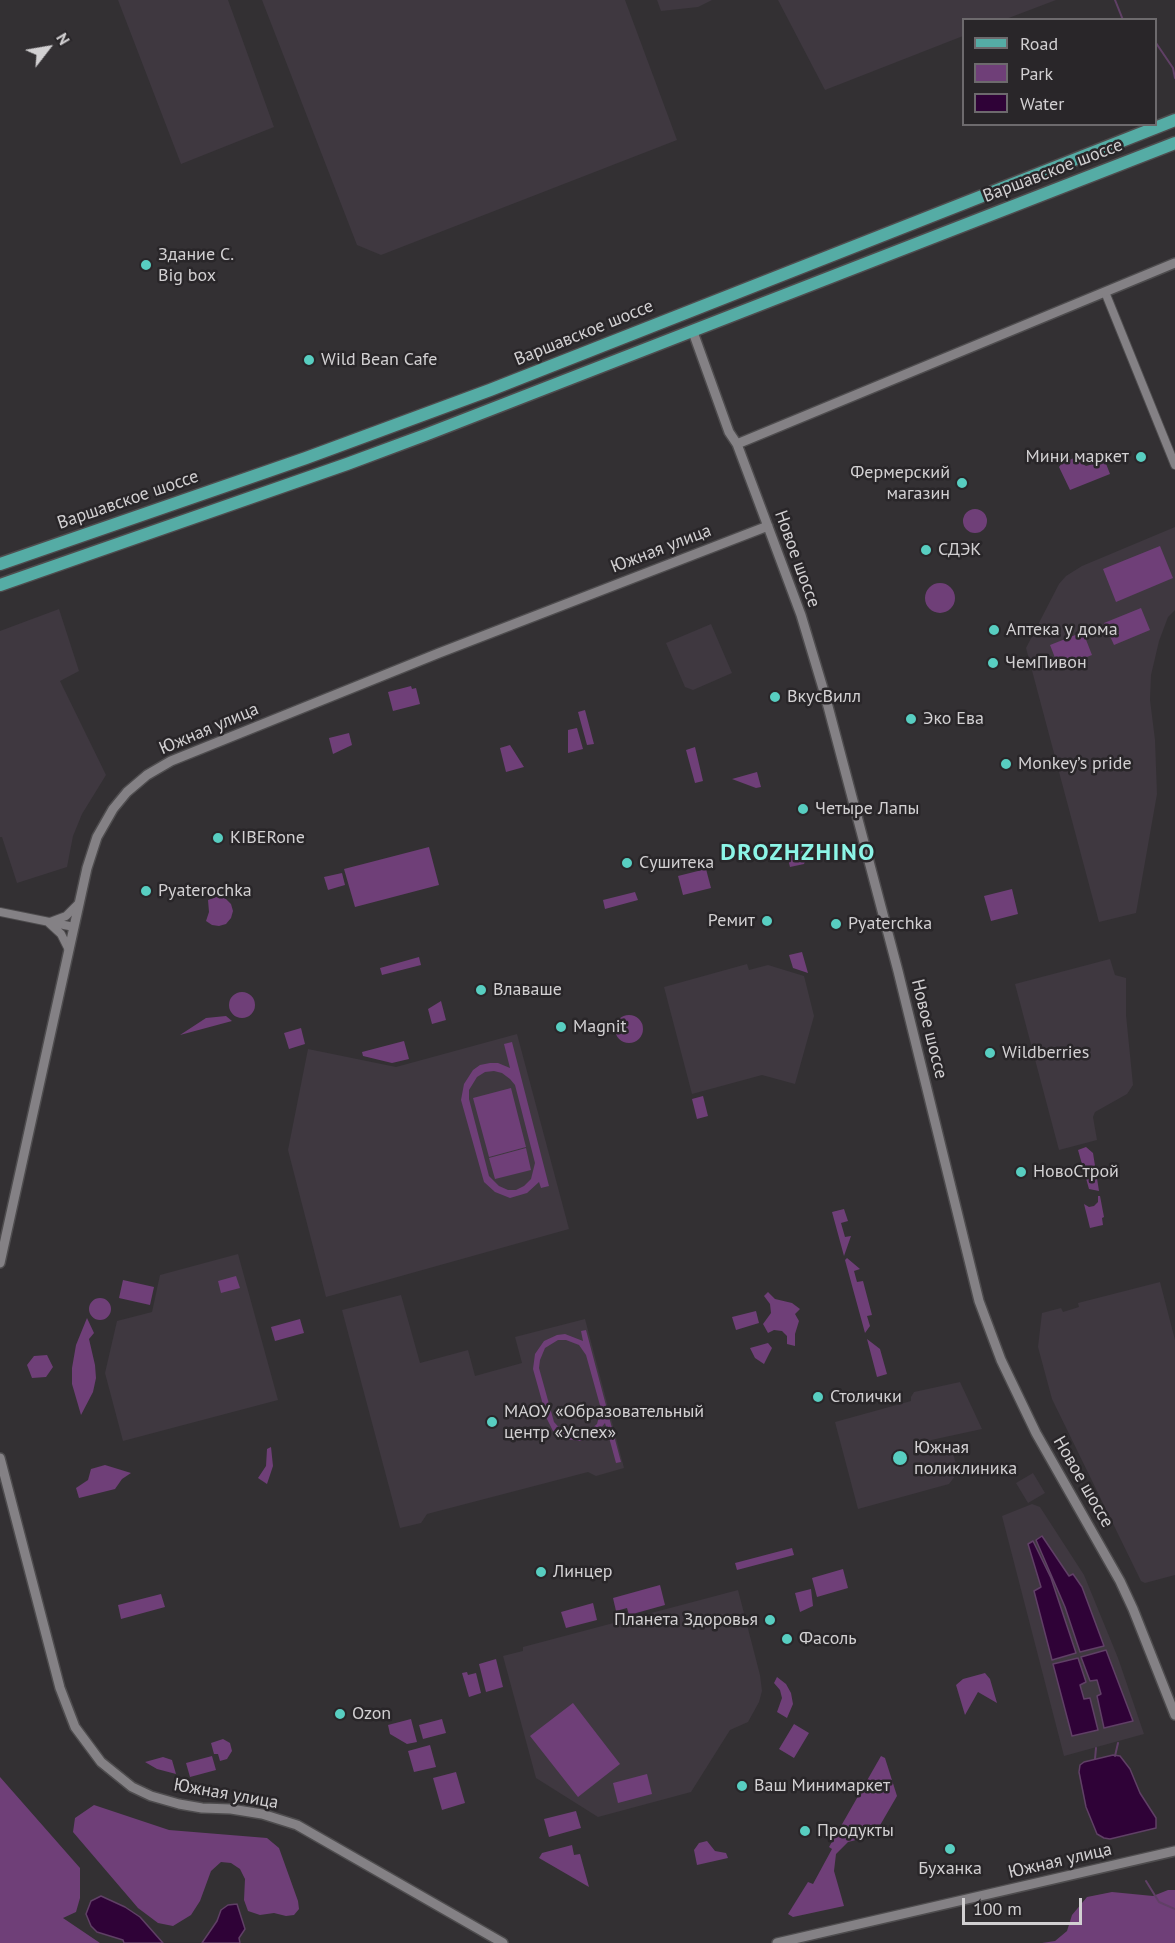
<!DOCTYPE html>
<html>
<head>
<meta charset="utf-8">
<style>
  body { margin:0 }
  #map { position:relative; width:1175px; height:1943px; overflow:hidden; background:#333033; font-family:"PT Sans",sans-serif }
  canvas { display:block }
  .legend { position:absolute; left:962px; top:18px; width:195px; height:108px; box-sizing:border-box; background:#292629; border:2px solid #6d6a6d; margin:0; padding:8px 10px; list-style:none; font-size:18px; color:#d2d0d2 }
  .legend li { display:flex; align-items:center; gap:12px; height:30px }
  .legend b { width:30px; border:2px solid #6d6a6d }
  .north { position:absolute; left:18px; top:18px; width:60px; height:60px; -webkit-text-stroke:4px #292629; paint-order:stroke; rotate:59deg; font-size:16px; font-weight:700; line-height:24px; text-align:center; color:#d2d0d2 }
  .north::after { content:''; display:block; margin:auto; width:21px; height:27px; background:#d2d0d2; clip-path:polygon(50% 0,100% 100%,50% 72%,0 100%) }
  .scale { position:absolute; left:962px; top:1898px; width:120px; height:27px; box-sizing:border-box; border:3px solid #d2d0d2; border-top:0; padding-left:8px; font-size:18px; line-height:21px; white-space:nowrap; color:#d2d0d2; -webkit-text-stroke:4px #292629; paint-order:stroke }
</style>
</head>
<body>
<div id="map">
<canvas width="1175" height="1943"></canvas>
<ul class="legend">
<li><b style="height:8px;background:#55aca5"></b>Road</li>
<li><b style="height:16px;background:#6f3f78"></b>Park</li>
<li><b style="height:16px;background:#2f0237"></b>Water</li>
</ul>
<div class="north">N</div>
<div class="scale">100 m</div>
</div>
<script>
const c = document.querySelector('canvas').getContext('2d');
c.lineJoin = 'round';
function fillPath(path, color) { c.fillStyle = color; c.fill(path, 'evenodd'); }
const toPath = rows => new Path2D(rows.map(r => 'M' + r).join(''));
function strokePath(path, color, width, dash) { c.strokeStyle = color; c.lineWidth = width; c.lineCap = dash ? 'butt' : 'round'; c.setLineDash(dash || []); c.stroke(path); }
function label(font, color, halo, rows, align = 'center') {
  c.font = font + ' "PT Sans",sans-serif'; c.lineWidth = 5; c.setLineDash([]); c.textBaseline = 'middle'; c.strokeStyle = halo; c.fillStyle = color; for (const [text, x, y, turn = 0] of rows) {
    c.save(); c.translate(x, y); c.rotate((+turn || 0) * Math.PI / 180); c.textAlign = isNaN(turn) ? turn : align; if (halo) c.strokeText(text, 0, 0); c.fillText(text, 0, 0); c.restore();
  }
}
const built = toPath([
  [118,0,228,0,274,127,181,164],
  [262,0,625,0,677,140,381,255,357,245],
  [657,0,712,0,698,7,661,11],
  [778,0,1056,0,1006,19,964,20,963,36,825,90],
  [1175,527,1175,610,1168,617,1159,641,1151,675,1150,700,1155,740,1157,794,1136,913,1099,922,1026,648,1059,584,1066,576,1082,566],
  [59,609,79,671,60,681,106,775,82,814,73,836,67,867,17,883,2,837,0,837,0,631],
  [711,624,732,673,693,690,685,687,666,643],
  [1110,959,1115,975,1126,978,1126,1015,1133,1085,1127,1094,1095,1112,1093,1117,1097,1140,1059,1150,1015,984],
  [747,964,749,970,768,965,804,976,814,1016,795,1084,762,1075,692,1094,664,987],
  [517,1034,569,1229,326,1297,288,1150,308,1049,396,1067],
  [238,1254,278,1400,123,1441,105,1373,117,1321,152,1312,160,1275],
  [1160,1282,1175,1340,1175,1575,1145,1583,1141,1581,1052,1399,1038,1347,1042,1313,1061,1308,1063,1312,1079,1307,1078,1303],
  [401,1295,420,1363,468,1350,475,1376,522,1363,515,1337,585,1319,624,1468,596,1476,588,1472,427,1514,421,1523,400,1528,342,1310],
  [960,1382,982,1429,922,1442,924,1448,950,1441,958,1472,949,1484,858,1509,835,1422,911,1401,911,1397,914,1392],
  [1033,1473,1045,1493,1028,1503,1016,1483],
  [1032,1504,1040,1507,1084,1575,1118,1658,1144,1734,1064,1756,1002,1516],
  [738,1590,760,1675,762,1691,759,1702,748,1722,730,1730,691,1792,598,1817,536,1778,503,1656,523,1651,523,1647]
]);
const green = toPath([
  [1074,458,1086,466,1105,461,1110,474,1070,490,1059,467,1062,463],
  '963 521a12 12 0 1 1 24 0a12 12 0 1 1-24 0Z',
  [1160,546,1173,578,1116,602,1103,569],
  '925 598a15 15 0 1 1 30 0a15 15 0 1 1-30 0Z',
  [1141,608,1150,630,1114,645,1104,623],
  [1083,632,1092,655,1059,668,1050,645],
  [411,686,412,689,416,688,420,704,393,711,388,692],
  [585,710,594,744,587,745,578,712],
  [577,728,583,749,568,753,568,730],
  [349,733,352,745,333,754,329,738],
  [510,745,524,767,506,772,500,748],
  [695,747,703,781,695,783,686,750],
  [757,772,761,787,756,788,732,779],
  [429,847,439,885,355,907,344,869],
  [810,849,804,864,790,867,787,855],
  [706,869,711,888,683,895,678,876],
  [342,873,345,885,328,890,324,877],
  [1012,889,1018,914,991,921,984,896],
  [635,892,638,900,605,909,603,900],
  [219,896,226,899,231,904,233,911,231,918,226,924,219,926,212,925,206,921,209,912,208,900],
  [802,952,808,973,793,968,789,955],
  [419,957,421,965,382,975,380,968],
  '229 1005a13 13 0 1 1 26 0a13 13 0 1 1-26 0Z',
  [441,1001,446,1020,432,1024,428,1009],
  '615 1029a14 14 0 1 1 28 0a14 14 0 1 1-28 0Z',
  [226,1016,232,1021,180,1035,206,1018],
  [301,1028,305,1044,289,1049,284,1033],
  [404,1041,409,1059,392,1063,363,1056,362,1052],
  [512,1042,549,1186,541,1188,539,1182,527,1193,510,1198,495,1192,484,1182,461,1100,464,1084,473,1070,480,1065,490,1063,498,1063,510,1068,504,1044],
  [494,1071,502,1073,510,1079,515,1085,535,1163,531,1179,524,1186,516,1190,508,1190,499,1186,489,1176,469,1099,469,1090,477,1077,485,1072],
  [511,1088,526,1147,489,1157,473,1098],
  [703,1096,708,1116,697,1119,692,1099],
  [1086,1147,1093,1153,1099,1191,1089,1189,1078,1150],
  [526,1148,531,1170,495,1179,489,1158],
  [1098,1196,1100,1196,1104,1217,1102,1218,1103,1225,1090,1228,1084,1204,1089,1207,1094,1206,1098,1202],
  [844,1209,848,1221,841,1223,845,1237,851,1236,844,1256,832,1212],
  [847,1258,860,1269,854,1271,857,1282,863,1281,872,1315,867,1316,870,1326,865,1333,845,1260],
  [236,1276,240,1288,221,1293,218,1281],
  [123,1280,154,1287,150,1305,119,1298],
  [768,1292,775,1299,792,1303,800,1309,795,1314,799,1321,795,1334,795,1346,787,1344,787,1336,782,1331,774,1330,768,1333,763,1324,771,1313,770,1304,764,1296],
  '89 1309a11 11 0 1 1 22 0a11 11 0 1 1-22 0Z',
  [756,1311,759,1323,736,1330,732,1317],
  [87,1318,94,1333,89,1339,95,1365,96,1378,93,1392,81,1415,72,1384,72,1368,76,1345],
  [300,1319,304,1333,275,1341,271,1327],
  [586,1330,621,1462,616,1463,605,1423,595,1435,580,1441,565,1439,553,1431,547,1419,533,1369,535,1354,544,1341,557,1335,565,1334,583,1341,581,1331],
  [558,1340,566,1340,579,1345,586,1355,601,1409,597,1424,585,1434,577,1435,564,1433,554,1422,539,1368,540,1360,545,1348],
  [867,1339,880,1349,887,1374,877,1377],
  [768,1343,772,1348,764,1364,755,1358,750,1348],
  [47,1355,53,1367,46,1377,32,1378,27,1365,34,1356],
  [271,1447,273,1466,267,1484,258,1478,266,1466,267,1449],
  [105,1465,131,1473,122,1479,115,1489,79,1498,76,1488,88,1480,91,1469],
  [792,1548,794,1555,737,1570,735,1563],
  [843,1569,848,1588,817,1597,812,1578],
  [660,1585,665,1605,629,1615,627,1608,616,1611,613,1598],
  [811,1589,813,1606,800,1612,795,1593],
  [161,1594,165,1607,121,1619,118,1605],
  [593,1603,597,1620,566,1628,561,1612],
  [496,1659,503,1687,486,1692,479,1664],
  [467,1672,468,1675,476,1673,481,1693,469,1697,462,1673],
  [985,1673,990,1679,997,1703,978,1692,965,1715,956,1685,963,1679],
  [777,1677,786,1684,791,1693,793,1704,787,1718,777,1712,782,1698,780,1690,774,1683],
  [573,1703,620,1764,578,1797,530,1736],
  [411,1719,417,1742,407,1744,390,1734,388,1725],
  [442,1719,446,1733,423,1739,419,1725],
  [794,1724,809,1733,794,1758,779,1749],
  [223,1739,230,1743,232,1751,227,1759,220,1761,218,1754,214,1754,211,1743],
  [430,1745,436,1767,414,1772,408,1751],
  [212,1756,216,1770,190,1777,186,1763],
  [881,1756,885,1758,897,1796,879,1827,876,1825,858,1830,860,1839,848,1842,836,1854,834,1871,844,1906,793,1917,788,1914,808,1882,813,1884,832,1849,829,1847],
  [163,1757,172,1760,176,1774,157,1769,145,1762],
  [456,1772,465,1803,442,1810,433,1778],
  [647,1774,652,1794,618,1803,613,1783],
  [0,1777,80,1868,80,1898,76,1912,63,1918,100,1943,0,1943],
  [94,1805,169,1830,267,1838,279,1848,298,1901,299,1909,294,1915,286,1916,274,1913,260,1915,248,1911,244,1900,245,1879,240,1869,231,1863,221,1862,211,1871,200,1901,191,1915,173,1926,158,1923,138,1908,73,1832,75,1818],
  [576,1811,581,1828,549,1837,544,1819],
  [707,1841,715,1851,726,1853,728,1858,697,1865,694,1850,699,1843],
  [572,1845,574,1855,580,1854,589,1887,539,1858,542,1853],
  [1168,1890,1175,1890,1175,1943,1042,1943,1055,1941,1067,1931,1072,1915,1087,1897,1112,1892,1153,1896]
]);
const water = toPath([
  [1042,1536,1069,1576,1073,1574,1082,1587,1104,1646,1080,1652,1065,1607,1036,1540,1042,1536],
  [1033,1541,1051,1578,1076,1653,1052,1660,1034,1591,1041,1587,1028,1544,1033,1541],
  [1106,1650,1133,1721,1104,1728,1097,1696,1101,1694,1097,1680,1090,1681,1081,1657,1106,1650],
  [1078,1658,1086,1682,1080,1685,1084,1699,1090,1698,1098,1730,1072,1736,1053,1664,1078,1658],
  [1113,1755,1120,1756,1130,1769,1140,1793,1156,1818,1156,1828,1110,1839,1104,1838,1097,1834,1086,1807,1079,1772,1080,1765,1084,1762,1113,1755],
  [101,1896,125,1907,140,1917,163,1943,124,1943,123,1940,97,1932,91,1926,86,1914,91,1901,101,1896],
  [237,1904,245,1929,239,1938,240,1943,202,1943,217,1921,221,1910,228,1905,237,1904]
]);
const stream = toPath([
  [1115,0,1123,20],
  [1156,43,1173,68,1175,78],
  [1115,1756,1118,1743],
  [1095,1759,1096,1748],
  [1146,1881,1159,1902,1175,1909]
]);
const minor = toPath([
  [1105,292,1175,465],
  [0,912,74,927],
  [50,922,66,916,79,903],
  [49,923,61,934,69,950]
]);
const tertiary = toPath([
  [693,332,729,432,737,444,773,540,801,615,825,695,898,971,979,1301,1001,1360,1036,1433,1120,1581,1133,1609,1175,1715],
  [737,444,1175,263],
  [0,1263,87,868,97,837,113,809,127,792,147,775,171,761,439,653,768,526],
  [0,1458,60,1688,75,1727,101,1762,132,1787,151,1796,179,1804,202,1808,231,1809,262,1814,297,1825,503,1943],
  [777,1943,1175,1851]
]);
const primary = toPath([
  [0,564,306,458,490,390,1175,120],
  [0,585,347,464,425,435,1175,143]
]);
const markers = [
  [146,265,6,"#58cec1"],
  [309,360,6,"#58cec1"],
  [1141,457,6,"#58cec1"],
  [962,483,6,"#58cec1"],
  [926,550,6,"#58cec1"],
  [994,630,6,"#58cec1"],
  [993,663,6,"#58cec1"],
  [775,697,6,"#58cec1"],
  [911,719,6,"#58cec1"],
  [1006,764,6,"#58cec1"],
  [803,809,6,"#58cec1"],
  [218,838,6,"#58cec1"],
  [627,863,6,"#58cec1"],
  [146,891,6,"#58cec1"],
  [767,921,6,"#58cec1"],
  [836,924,6,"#58cec1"],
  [481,990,6,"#58cec1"],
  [561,1027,6,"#58cec1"],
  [990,1053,6,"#58cec1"],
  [1021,1172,6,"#58cec1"],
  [818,1397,6,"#58cec1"],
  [492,1422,6,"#58cec1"],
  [900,1458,8,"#58cec1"],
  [541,1572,6,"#58cec1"],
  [770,1620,6,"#58cec1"],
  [787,1639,6,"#58cec1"],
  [340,1714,6,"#58cec1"],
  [742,1786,6,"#58cec1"],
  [805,1831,6,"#58cec1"],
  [950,1849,6,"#58cec1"]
];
const streetNames = [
  ["Варшавское шоссе",1053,171,-21],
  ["Варшавское шоссе",584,333,-22],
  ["Варшавское шоссе",128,500,-19],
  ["Южная улица",661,549,-21],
  ["Новое шоссе",797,559,70],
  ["Южная улица",209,729,-23],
  ["Новое шоссе",929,1029,76],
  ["Новое шоссе",1083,1482,60],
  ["Южная улица",226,1794,10],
  ["Южная улица",1060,1861,-13]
];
const poiNames = [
  ["Здание C.",158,255],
  ["Big box",158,276],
  ["Wild Bean Cafe",321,360],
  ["Мини маркет",1129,457,"right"],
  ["Фермерский",950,473,"right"],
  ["магазин",950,494,"right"],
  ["СДЭК",938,550],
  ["Аптека у дома",1006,630],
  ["ЧемПивон",1005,663],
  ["ВкусВилл",787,697],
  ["Эко Ева",923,719],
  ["Monkey’s pride",1018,764],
  ["Четыре Лапы",815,809],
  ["KIBERone",230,838],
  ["Сушитека",639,863],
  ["Pyaterochka",158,891],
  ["Ремит",755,921,"right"],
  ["Pyaterchka",848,924],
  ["Влаваше",493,990],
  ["Magnit",573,1027],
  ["Wildberries",1002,1053],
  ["НовоСтрой",1033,1172],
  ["Столички",830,1397],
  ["МАОУ «Образовательный",504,1412],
  ["центр «Успех»",504,1433],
  ["Южная",914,1448],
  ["поликлиника",914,1469],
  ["Линцер",553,1572],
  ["Планета Здоровья",758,1620,"right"],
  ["Фасоль",799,1639],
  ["Ozon",352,1714],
  ["Ваш Минимаркет",754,1786],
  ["Продукты",817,1831],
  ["Буханка",950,1869,"center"]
];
const districtNames = [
  ["DROZHZHINO",798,853]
];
fillPath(built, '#3f3840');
fillPath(green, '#6f3f78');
fillPath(water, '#2f0237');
strokePath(water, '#604066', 1.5);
strokePath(stream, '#604066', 2);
strokePath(minor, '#4e4c4e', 10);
strokePath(tertiary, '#4e4c4e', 12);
strokePath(primary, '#4e4c4e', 15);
strokePath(minor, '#848185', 8);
strokePath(tertiary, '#848185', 9);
strokePath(primary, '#55aca5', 12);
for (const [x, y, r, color] of markers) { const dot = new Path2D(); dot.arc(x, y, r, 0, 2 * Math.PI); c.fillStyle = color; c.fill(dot); strokePath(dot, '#292629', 2); }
label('18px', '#d2d0d2', '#292629', streetNames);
label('18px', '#d2d0d2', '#292629', poiNames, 'left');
c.letterSpacing = '1.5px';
label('bold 24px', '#8cf5e7', '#292629', districtNames);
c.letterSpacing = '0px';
</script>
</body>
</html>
